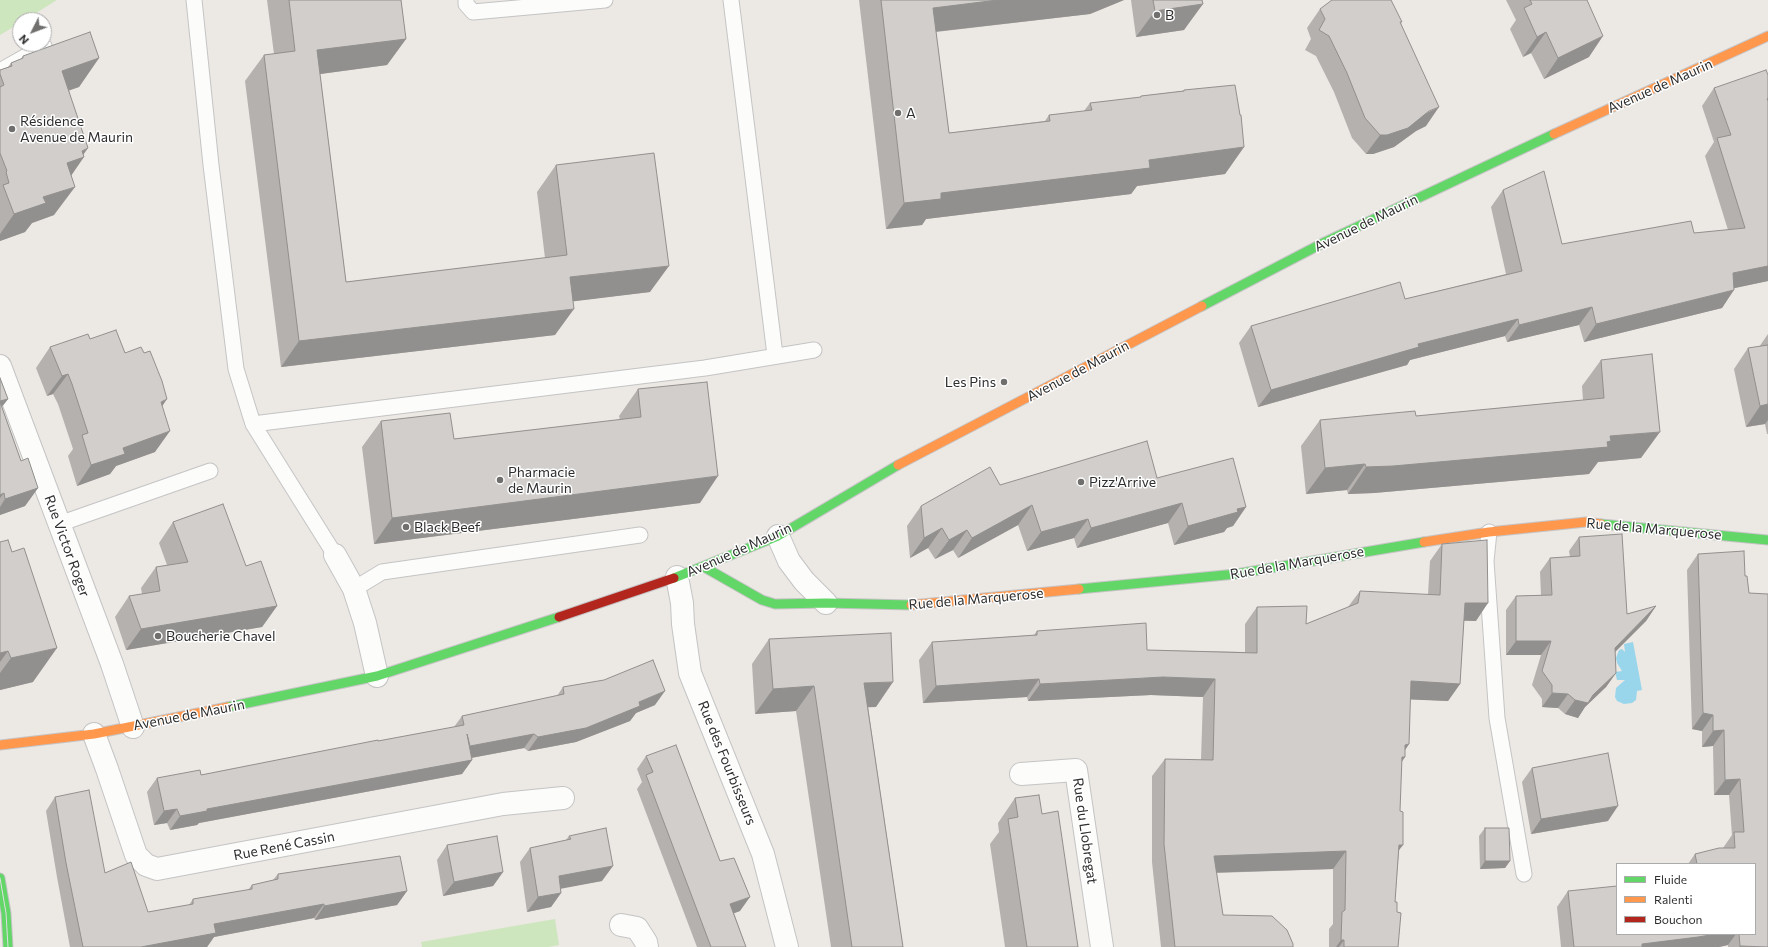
<!DOCTYPE html>
<html>
<head>
<meta charset="utf-8">
<style>
  body { margin:0 }
  #map { position:relative; width:1768px; height:947px; overflow:hidden; background:#ece8e4; font-family:Commissioner,sans-serif }
  canvas { display:block }
  .legend { position:absolute; left:1616px; top:863px; width:140px; height:72px; box-sizing:border-box; background:#fff; border:1px solid #ababab; margin:0; padding:5px 7px; list-style:none; font-size:12px; color:#2e2e2e }
  .legend li { display:flex; align-items:center; gap:8px; height:20px }
  .legend b { width:20px; border:1px solid #ababab }
  .north { position:absolute; left:12px; top:12px; width:40px; height:40px; box-sizing:border-box; background:#fff; border:1px solid #ababab; border-radius:50%; rotate:228deg; font-size:11px; font-weight:700; line-height:16px; text-align:center; color:#2e2e2e }
  .north::after { content:''; display:block; margin:auto; width:14px; height:18px; background:#706f6e; clip-path:polygon(50% 0,100% 100%,50% 72%,0 100%) }
</style>
</head>
<body>
<div id="map">
<canvas width="1768" height="947"></canvas>
<ul class="legend">
<li><b style="height:5px;background:#63d668"></b>Fluide</li>
<li><b style="height:5px;background:#ff974d"></b>Ralenti</li>
<li><b style="height:5px;background:#b3261e"></b>Bouchon</li>
</ul>
<div class="north">N</div>
</div>
<script>
const c = document.querySelector('canvas').getContext('2d');
c.lineJoin = 'round';
function fillPath(path, color) { c.fillStyle = color; c.fill(path, 'evenodd'); }
const toPath = rows => new Path2D(rows.map(r => 'M' + r).join(''));
function strokePath(path, color, width, dash) { c.strokeStyle = color; c.lineWidth = width; c.lineCap = dash ? 'butt' : 'round'; c.setLineDash(dash || []); c.stroke(path); }
function label(font, color, halo, rows, align = 'center') {
  c.font = font + ' Commissioner,sans-serif'; c.lineWidth = 3; c.setLineDash([]); c.textBaseline = 'middle'; c.strokeStyle = halo; c.fillStyle = color; for (const [text, x, y, turn = 0] of rows) {
    c.save(); c.translate(x, y); c.rotate((+turn || 0) * Math.PI / 180); c.textAlign = isNaN(turn) ? turn : align; if (halo) c.strokeText(text, 0, 0); c.fillText(text, 0, 0); c.restore();
  }
}
const green = toPath([
  [0,0,57,0,25,20,20,20,20,23,0,35],
  [555,919,559,945,548,947,422,947,421,942]
]);
const water = toPath([
  [1633,642,1642,690,1637,691,1636,700,1632,703,1624,704,1617,701,1615,697,1616,688,1625,680,1617,680,1615,672,1622,671,1617,663,1616,658,1619,650,1622,649,1625,652,1624,644]
]);
const lane = toPath([
  [194,0,211,165,236,369,253,424,335,555],
  [466,0,466,4,473,12,605,0],
  [731,0,775,355],
  [0,71,44,46],
  [253,424,705,368,814,350],
  [59,524,210,471],
  [1489,532,1486,561,1497,718,1524,874],
  [354,589,382,572,640,535]
]);
const street = toPath([
  [0,366,112,664,133,727],
  [778,536,789,561,804,581,826,603],
  [335,555,354,589,365,623,377,676],
  [677,577,682,603,683,624,690,673,763,854,787,947],
  [94,734,107,769,136,855,146,865,157,869,503,804,563,798],
  [1021,774,1076,770,1102,947],
  [621,925,637,928,646,942,647,947]
]);
const fast = toPath([
  [1202,306,1325,242,1554,134],
  [1601,524,1768,540],
  [704,567,762,600,775,604,826,603,911,605],
  [674,578,778,536,898,465],
  [1079,589,1236,574,1424,542],
  [228,707,377,676,559,617],
  [0,878,6,913,8,947]
]);
const slow = toPath([
  [1554,134,1768,36],
  [898,465,1202,306],
  [1424,542,1489,532,1586,522,1601,524],
  [911,605,1079,589],
  [0,745,94,734,228,707]
]);
const jam = toPath([
  [559,617,674,578]
]);
const tram = toPath([
  [0,878,6,913,8,947]
]);
const wall = toPath([
  [267,0,401,0,406,39,387,65,320,74,346,282,545,258,537,192,556,165,650,292,573,301,555,335,281,367,245,81,264,55,274,54],
  [859,0,1124,0,1090,14,936,32,949,133,1045,121,1049,115,1084,111,1090,103,1140,98,1141,96,1182,91,1184,90,1244,147,1225,174,1137,186,1131,194,926,219,922,225,886,229],
  [1131,0,1202,0,1184,30,1136,37],
  [1506,0,1587,0,1589,57,1544,79,1531,53,1523,57,1510,29,1516,20],
  [1320,9,1401,23,1426,126,1416,131,1394,147,1373,154,1366,154,1352,138,1334,92,1316,56,1305,50,1311,39,1307,28],
  [23,56,99,58,79,87,69,90,83,155,71,176,54,215,32,223,25,232,0,241,0,70,8,67,11,63,21,59],
  [1768,75,1768,281,1734,288,1722,308,1584,342,1579,325,1507,342,1505,336,1410,360,1407,365,1258,407,1239,343,1251,326,1405,299,1506,274,1491,207,1503,190,1562,244,1694,233,1728,230,1705,156,1714,142,1702,106,1714,88],
  [1768,334,1768,434,1767,434,1765,424,1746,427,1734,369,1748,348,1759,347],
  [90,339,125,353,162,406,155,452,116,466,110,474,77,486,68,456,73,449,58,404,53,394,47,396,36,368,50,347],
  [1601,360,1641,458,1598,462,1589,474,1374,493,1348,494,1347,490,1306,494,1301,446,1320,420,1416,416,1583,400,1582,386],
  [0,378,8,399,2,407,17,450,21,461,38,488,25,506,0,515],
  [638,389,700,503,374,544,362,447,381,421,454,439,620,420,619,416],
  [1157,478,1246,507,1233,526,1227,528,1224,532,1174,545,1168,523,1077,548,1074,538,1027,551,1018,525,958,558,953,550,935,559,928,548,910,558,907,526,921,506,1000,485],
  [173,522,246,566,277,606,262,627,126,650,115,617,129,596,142,594,141,588,156,567,167,565,159,543],
  [1579,537,1627,614,1656,606,1646,621,1615,652,1616,673,1606,687,1585,707,1578,718,1565,714,1558,708,1542,707,1542,699,1532,685,1541,655,1506,655,1506,610,1516,596,1541,595,1540,572,1550,558,1570,557,1569,551],
  [0,542,33,682,0,690],
  [1442,544,1476,621,1464,621,1460,684,1448,701,1410,699,1409,744,1405,750,1405,757,1401,762,1399,850,1395,902,1397,912,1398,947,1329,947,1329,929,1333,924,1333,869,1216,873,1223,915,1293,947,1161,947,1152,862,1152,776,1165,759,1201,760,1203,697,1151,695,1028,701,1027,697,923,703,919,660,932,642,1034,635,1037,631,1147,650,1245,652,1245,624,1257,607,1306,624,1348,607,1360,591,1428,595,1430,561],
  [1698,554,1745,576,1768,947,1728,947,1728,945,1719,947,1561,947,1557,907,1568,891,1617,934,1755,934,1755,864,1688,864,1695,854,1723,848,1732,835,1729,795,1714,795,1713,746,1702,747,1702,731,1692,729,1687,570],
  [769,639,876,707,868,707,903,947,831,947,796,711,755,714,752,664],
  [563,687,655,705,636,713,630,721,576,742,528,751,524,748,471,758,472,760,462,774,199,823,197,825,170,830,167,823,154,825,147,792,157,778,201,775,454,727,462,716,557,696],
  [646,756,720,861,740,911,734,913,746,947,697,947,637,789,642,782,637,769],
  [1532,768,1608,821,1531,834,1522,782],
  [55,797,105,873,148,912,189,905,193,899,248,890,252,885,273,880,278,874,407,891,397,905,315,920,314,918,214,937,207,947,70,947,57,877,46,811],
  [1015,798,1042,814,1078,947,1005,947,990,844,999,832,998,823],
  [1485,828,1510,861,1505,868,1480,869,1479,836],
  [569,836,602,881,561,888,561,893,551,907,527,912,520,862,530,848,566,840],
  [447,845,503,872,493,886,443,896,437,860]
]);
const shadedWall = toPath([
  [998,0,1124,0,1090,14,915,34,933,8],
  [1203,4,1184,30,1136,37,1155,11],
  [1546,32,1531,53,1523,57,1537,37],
  [1603,36,1589,57,1544,79,1558,58],
  [406,39,387,65,298,77,317,50],
  [99,58,79,87,42,100,62,71],
  [1439,107,1426,126,1416,131,1394,147,1373,154,1366,154,1380,135],
  [1244,147,1225,174,1137,186,1131,194,926,219,922,225,886,229,904,203,941,193,1149,160],
  [88,148,81,158,84,157,64,186,67,163,82,151],
  [75,187,54,215,32,223,25,232,0,241,0,234,14,214,43,197],
  [669,266,650,292,552,304,570,277],
  [1768,266,1768,281,1721,291,1733,273],
  [1734,290,1722,308,1584,342,1596,324],
  [1592,307,1579,325,1507,342,1519,325],
  [574,309,555,335,281,367,299,341],
  [1518,319,1505,336,1410,360,1407,365,1258,407,1271,390,1418,344],
  [68,374,53,394,47,396,62,376],
  [8,399,0,409,0,401],
  [167,399,153,420,161,402],
  [1768,404,1768,420,1765,424,1746,427,1760,406],
  [170,431,155,452,116,466,110,474,77,486,91,465,123,448],
  [1660,432,1641,458,1598,462,1589,474,1374,493,1348,494,1366,467,1610,436],
  [1365,464,1347,490,1306,494,1325,468],
  [718,476,700,503,374,544,392,518],
  [38,488,25,506,0,515,0,507,5,499],
  [4,493,0,498,0,495],
  [1182,503,1168,523,1077,548,1091,528],
  [1032,505,1018,525,958,558,972,538],
  [1246,507,1233,526,1227,528,1224,532,1174,545,1188,526,1237,509],
  [1088,519,1074,538,1027,551,1041,532],
  [942,528,928,548,910,558,924,538],
  [967,530,953,550,935,559,949,540],
  [1465,603,1488,603,1476,621,1453,620],
  [277,606,262,627,126,650,141,629],
  [1656,606,1646,621,1605,662,1615,648],
  [1516,641,1551,641,1541,655,1506,655],
  [57,648,33,682,0,690,0,673,11,658],
  [8,651,0,662,0,653],
  [1616,673,1606,687,1585,707,1578,718,1565,714,1575,700,1593,695],
  [1163,677,1215,679,1203,697,1151,695,1028,701,1040,684],
  [1039,679,1027,697,923,703,936,686],
  [1411,681,1460,684,1448,701,1398,699],
  [893,682,876,707,847,708,864,683],
  [814,686,796,711,755,714,773,689],
  [665,691,655,705,636,713,630,721,576,742,528,751,538,737,639,702],
  [1552,693,1568,694,1558,708,1542,707],
  [1703,713,1713,715,1702,731,1692,729],
  [1724,730,1713,746,1702,747,1713,731],
  [534,734,524,748,460,760,470,746],
  [1409,744,1397,762,1405,745],
  [1402,757,1405,757,1393,775],
  [472,760,462,774,199,823,197,825,170,830,180,816,207,809],
  [1740,779,1729,795,1714,795,1725,780],
  [1618,806,1608,821,1531,834,1541,819],
  [177,809,167,823,154,825,164,811],
  [1399,845,1403,845,1390,862],
  [1346,851,1333,869,1201,873,1214,856],
  [1485,861,1510,861,1505,868,1480,869],
  [613,866,602,881,549,891,559,876],
  [503,872,493,886,443,896,454,882],
  [407,891,397,905,315,920,324,906],
  [561,893,551,907,527,912,538,897],
  [750,897,740,911,721,918,730,904],
  [324,904,314,918,214,937,207,947,141,947,214,924],
  [1716,934,1736,934,1728,945,1719,947,1640,947,1642,944],
  [1341,940,1344,940,1339,947,1336,947],
  [1740,946,1767,947,1739,947]
]);
const building = toPath([
  [289,0,401,0,406,39,317,50,346,282,567,255,556,165,654,153,669,266,570,277,574,309,299,341,264,55,295,51,289,0],
  [881,0,998,0,933,8,949,133,1050,121,1049,115,1092,110,1090,103,1141,97,1141,96,1184,91,1184,90,1235,85,1240,115,1241,115,1244,147,1149,160,1150,168,941,193,941,199,904,203,881,0],
  [1153,0,1202,0,1203,4,1155,11,1153,0],
  [1332,0,1391,0,1402,22,1400,22,1439,107,1429,111,1408,128,1387,135,1380,135,1365,118,1347,73,1329,36,1319,30,1325,19,1320,9,1332,0],
  [1530,0,1587,0,1603,36,1558,58,1546,32,1537,37,1524,8,1532,4,1530,0],
  [90,32,99,58,62,71,88,148,82,151,84,157,67,163,75,187,43,197,46,203,14,214,3,185,9,183,6,172,7,171,0,153,0,87,4,85,0,74,0,70,12,66,11,63,23,58,23,56,90,32],
  [1766,70,1768,75,1768,98,1767,99,1768,101,1768,266,1733,273,1734,290,1596,324,1592,307,1519,325,1518,319,1418,344,1419,347,1271,390,1251,326,1400,282,1405,299,1522,271,1503,190,1544,171,1562,244,1691,221,1694,233,1745,228,1717,138,1731,135,1714,88,1766,70],
  [116,330,125,353,141,347,144,353,150,351,162,381,167,399,161,402,170,431,123,448,125,454,91,465,82,435,88,433,72,384,68,374,62,376,50,347,88,334,90,339,116,330],
  [1768,345,1768,404,1760,406,1748,348,1768,345],
  [1652,354,1660,432,1610,436,1611,441,1607,442,1608,447,1393,466,1366,467,1365,464,1325,468,1320,420,1415,411,1416,416,1604,398,1601,360,1652,354],
  [0,378,8,399,0,401,0,378],
  [707,382,718,476,392,518,381,421,450,413,454,439,641,417,638,389,707,382],
  [0,402,21,461,28,458,38,488,5,499,4,493,0,495,0,402],
  [1147,441,1157,478,1233,458,1246,507,1237,509,1238,512,1188,526,1182,503,1091,528,1088,519,1041,532,1032,505,972,538,967,530,949,540,942,528,924,538,921,506,990,467,1000,485,1147,441],
  [223,504,246,566,261,561,277,606,141,629,129,596,160,591,156,567,188,562,173,522,223,504],
  [1622,534,1627,614,1656,606,1615,648,1616,673,1593,695,1588,703,1575,700,1568,694,1552,693,1552,685,1542,671,1551,641,1516,641,1516,596,1552,595,1550,558,1580,556,1579,537,1622,534],
  [8,540,12,552,24,548,57,648,11,658,8,651,0,653,0,542,8,540],
  [1487,540,1488,603,1465,603,1460,684,1411,681,1409,744,1405,745,1405,757,1402,757,1400,811,1403,812,1403,845,1399,845,1395,902,1397,902,1397,912,1401,913,1398,947,1344,947,1344,940,1341,940,1342,912,1345,910,1346,851,1214,856,1223,915,1272,916,1287,930,1293,944,1293,947,1175,947,1164,844,1165,759,1213,760,1215,679,1163,677,1040,684,1039,679,936,686,932,642,1037,635,1037,631,1146,623,1147,650,1257,653,1257,607,1307,606,1306,624,1358,603,1360,591,1440,595,1442,544,1487,540],
  [1744,551,1745,576,1747,576,1749,593,1768,594,1768,947,1740,946,1739,934,1755,934,1755,864,1697,864,1695,854,1719,848,1735,848,1734,832,1744,832,1740,779,1725,780,1724,730,1713,731,1713,715,1703,713,1698,554,1744,551],
  [891,633,893,682,864,683,903,947,852,947,814,686,773,689,769,639,891,633],
  [653,660,665,691,639,702,640,706,586,728,538,737,534,734,470,746,467,734,472,760,207,809,207,811,180,816,177,809,164,811,157,778,200,770,201,775,378,740,378,741,464,725,462,716,564,694,563,687,604,680,653,660],
  [676,745,720,861,734,858,750,897,730,904,746,947,711,947,646,775,653,772,646,756,676,745],
  [1608,753,1618,806,1541,819,1532,768,1608,753],
  [89,790,105,873,131,862,148,912,193,904,193,899,252,889,252,885,278,879,278,874,400,856,407,891,324,906,324,904,214,924,216,933,141,947,83,947,66,863,55,797,89,790],
  [1039,795,1042,814,1058,811,1078,947,1027,947,1008,819,1018,817,1015,798,1039,795],
  [606,828,613,866,559,876,561,893,538,897,530,848,571,839,569,836,606,828],
  [1485,828,1509,828,1510,861,1485,861,1485,828],
  [497,836,503,872,454,882,447,845,497,836],
  [1617,886,1617,934,1716,934,1698,937,1642,944,1642,947,1574,947,1568,891,1617,886]
]);
const markers = [
  [1157,15,4,"#706f6e"],
  [898,113,4,"#706f6e"],
  [12,129,4,"#706f6e"],
  [1004,382,4,"#706f6e"],
  [500,480,4,"#706f6e"],
  [1081,482,4,"#706f6e"],
  [406,527,4,"#706f6e"],
  [158,636,4,"#706f6e"]
];
const poiNames = [
  ["B",1165,15],
  ["A",906,113],
  ["Résidence",20,121],
  ["Avenue de Maurin",20,137],
  ["Les Pins",996,382,"right"],
  ["Pharmacie",508,472],
  ["de Maurin",508,488],
  ["Pizz'Arrive",1089,482],
  ["Black Beef",414,527],
  ["Boucherie Chavel",166,636]
];
const streetNames = [
  ["Avenue de Maurin",1660,86,-24],
  ["Avenue de Maurin",1366,223,-26],
  ["Avenue de Maurin",1078,371,-28],
  ["Rue de la Marquerose",1654,529,5],
  ["Rue Victor Roger",67,546,70],
  ["Avenue de Maurin",739,550,-24],
  ["Rue de la Marquerose",1297,563,-10],
  ["Rue de la Marquerose",976,599,-5],
  ["Avenue de Maurin",189,715,-11],
  ["Rue des Fourbisseurs",727,763,68],
  ["Rue du Llobregat",1085,831,82],
  ["Rue René Cassin",284,846,-11]
];
fillPath(green, '#cee6be');
fillPath(water, '#99d6ec');
strokePath(lane, '#c5c4c5', 17);
strokePath(street, '#c5c4c5', 24);
strokePath(fast, '#c5c4c5', 11);
strokePath(slow, '#c5c4c5', 11);
strokePath(jam, '#c5c4c5', 11);
strokePath(lane, '#fcfcfb', 15);
strokePath(street, '#fcfcfb', 22);
strokePath(fast, '#63d668', 9);
strokePath(slow, '#ff974d', 9);
strokePath(jam, '#b3261e', 9);
strokePath(tram, '#dfdfe1', 1);
fillPath(wall, '#b4b1af');
fillPath(shadedWall, '#92908e');
fillPath(building, '#d1cecb');
strokePath(building, '#92908e', 1);
for (const [x, y, r, color] of markers) { const dot = new Path2D(); dot.arc(x, y, r, 0, 2 * Math.PI); c.fillStyle = color; c.fill(dot); strokePath(dot, '#fff', 1.5); }
label('14px', '#2e2e2e', '#fff', poiNames, 'left');
label('14px', '#2e2e2e', '#fff', streetNames);
</script>
</body>
</html>
